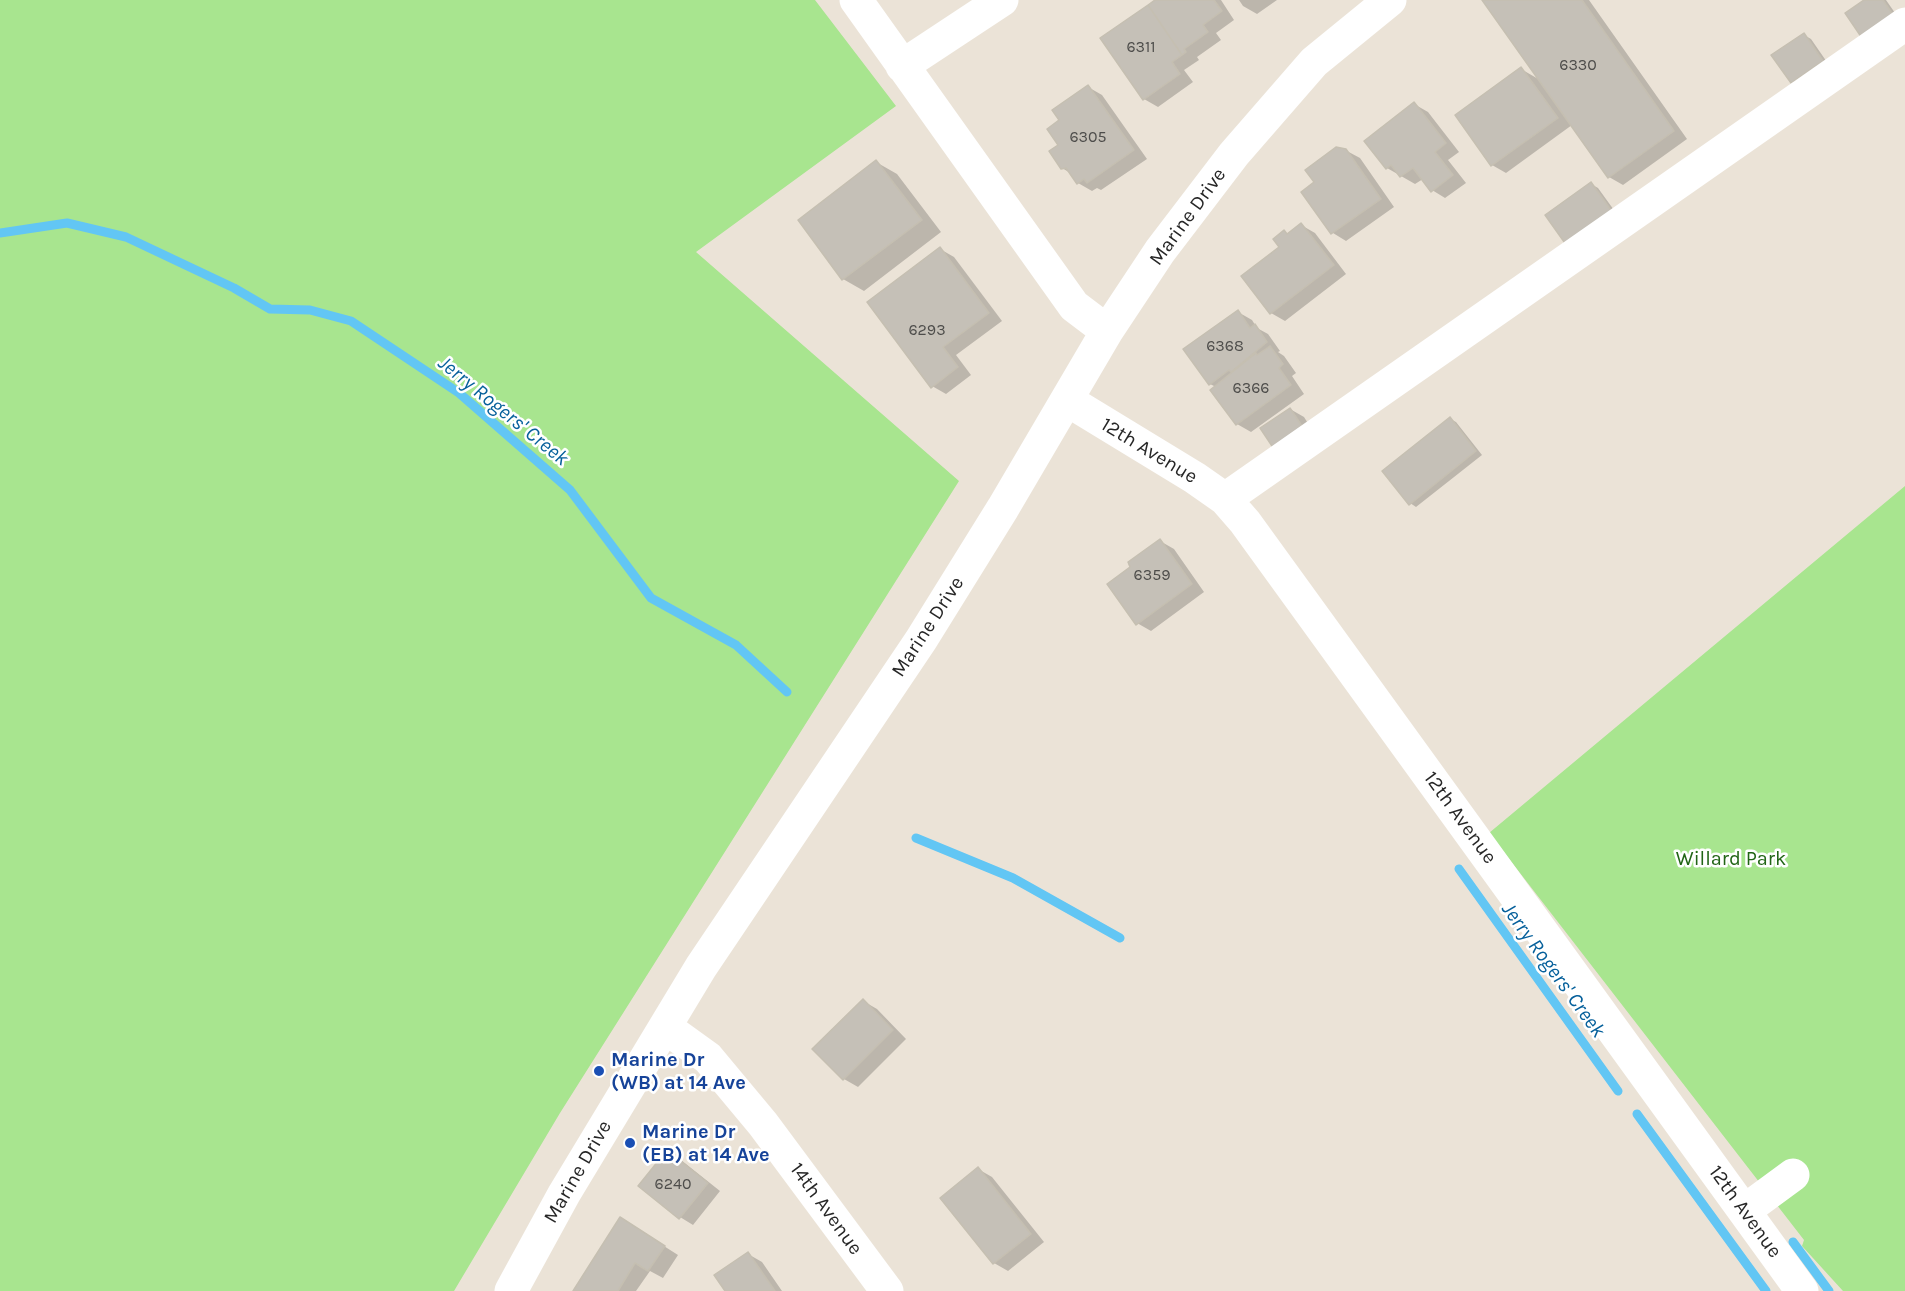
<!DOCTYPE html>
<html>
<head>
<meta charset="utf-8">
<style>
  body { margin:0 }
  canvas { display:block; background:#ebe3d7 }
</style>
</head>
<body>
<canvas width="1905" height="1291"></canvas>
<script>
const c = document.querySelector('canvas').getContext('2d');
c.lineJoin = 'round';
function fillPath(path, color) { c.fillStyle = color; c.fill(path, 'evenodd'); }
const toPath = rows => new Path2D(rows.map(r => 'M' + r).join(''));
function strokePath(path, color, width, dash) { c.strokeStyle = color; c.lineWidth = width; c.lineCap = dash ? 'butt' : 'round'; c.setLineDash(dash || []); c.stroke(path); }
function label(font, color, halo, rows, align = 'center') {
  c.font = font + ' Karla,sans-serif'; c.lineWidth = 5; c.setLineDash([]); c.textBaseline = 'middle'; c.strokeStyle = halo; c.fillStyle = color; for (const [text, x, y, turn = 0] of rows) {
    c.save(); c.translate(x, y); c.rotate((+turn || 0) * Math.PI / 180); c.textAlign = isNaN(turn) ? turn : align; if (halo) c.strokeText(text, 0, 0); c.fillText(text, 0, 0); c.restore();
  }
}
const green = toPath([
  [0,0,815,0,896,106,696,252,959,481,560,1113,454,1291,0,1291],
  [1905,486,1905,1291,1843,1291,1802,1246,1804,1240,1489,833]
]);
const shadow = toPath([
  [1158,0,1221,0,1234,20,1216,33,1221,40,1197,57,1199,60,1184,70,1193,82,1158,107,1144,99],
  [1239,0,1277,0,1257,14,1243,6],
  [1484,0,1589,0,1687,139,1623,185,1609,177,1572,125,1506,173,1492,165,1521,69,1540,80],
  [1866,0,1886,0,1902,23],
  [1804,35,1811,39,1829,65,1798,86,1792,82],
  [1088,87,1102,95,1147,159,1101,190,1097,188,1092,191,1078,183,1072,174,1062,168,1061,121],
  [1414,104,1428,112,1459,152,1448,160,1466,183,1445,198,1432,190,1423,179,1415,184,1387,168],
  [1345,150,1360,158,1394,207,1346,241,1333,233,1303,192,1316,183],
  [876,162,897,174,941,232,864,291,843,279,800,221],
  [1591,184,1598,188,1619,217,1568,245],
  [1301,225,1315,233,1346,274,1285,321,1271,313,1243,277,1281,247,1284,232,1289,234],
  [940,249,954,257,1002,321,956,355,971,375,946,394,932,386],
  [1238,312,1252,320,1257,328,1268,334,1280,351,1278,352,1284,356,1296,373,1292,376,1304,394,1251,432,1237,424,1216,387,1210,384],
  [1290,409,1304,417,1321,444,1293,462],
  [1450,419,1456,422,1482,455,1416,507,1410,503],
  [1160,541,1174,549,1204,592,1151,631,1137,623,1132,567],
  [863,1001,877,1009,906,1039,858,1087,844,1079],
  [667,1152,681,1160,720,1191,693,1225,680,1217],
  [978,1169,992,1177,1044,1242,1008,1271,994,1263,942,1198],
  [634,1227,678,1255,663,1278,650,1271,636,1291,575,1291],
  [748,1254,762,1262,782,1291,727,1291]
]);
const stream = toPath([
  [0,233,67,223,126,237,234,288,270,309,310,310,351,321,459,393,570,490,651,598,736,645,787,692],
  [916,838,1013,878,1120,938],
  [1459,869,1618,1091],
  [1637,1114,1766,1291],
  [1793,1242,1829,1291]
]);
const building = toPath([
  [1155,0,1214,0,1222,11,1203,25,1208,32,1184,49,1186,52,1182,55,1148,5,1155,0],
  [1482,0,1582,0,1674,131,1608,178,1482,0],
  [1864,0,1883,0,1896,19,1864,41,1845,13,1864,0],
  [1148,5,1182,55,1172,62,1180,74,1143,100,1100,38,1148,5],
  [1804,33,1823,61,1791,83,1771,55,1804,33],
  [1521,67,1558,118,1491,166,1455,115,1521,67],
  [1088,85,1134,150,1087,183,1084,179,1077,184,1066,168,1061,169,1049,151,1058,145,1047,129,1059,120,1052,110,1088,85],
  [1414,102,1446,143,1435,152,1453,175,1431,192,1413,168,1400,177,1391,165,1386,169,1364,141,1414,102],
  [1336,147,1346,149,1381,199,1331,234,1301,192,1314,182,1305,170,1336,147],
  [876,160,922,220,842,280,798,220,876,160],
  [1591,182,1613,213,1567,246,1545,215,1591,182],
  [1301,223,1334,265,1270,314,1241,276,1279,247,1273,239,1284,230,1287,234,1301,223],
  [940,247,989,313,943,347,958,367,931,388,867,302,940,247],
  [1238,310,1250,328,1255,324,1267,342,1231,372,1229,370,1209,385,1183,349,1238,310],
  [1270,346,1283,364,1279,368,1291,385,1236,425,1210,390,1256,353,1257,355,1270,346],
  [1290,408,1308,435,1278,455,1260,428,1290,408],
  [1450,417,1476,451,1409,505,1382,471,1450,417],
  [1160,539,1192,584,1136,625,1107,584,1130,567,1128,562,1160,539],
  [863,999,893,1030,843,1080,812,1049,863,999],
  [667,1150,708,1183,679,1219,638,1186,667,1150],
  [978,1167,1031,1234,993,1264,940,1198,978,1167],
  [620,1217,665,1246,648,1271,635,1263,618,1291,573,1291,620,1217],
  [748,1252,775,1291,725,1291,714,1275,748,1252]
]);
const minor = toPath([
  [856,0,1074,306,1107,331],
  [902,66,1002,0],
  [1067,400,1195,478,1225,499,1245,522,1802,1291],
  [1225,499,1905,24],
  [665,1027,708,1058,763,1124,887,1291],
  [1744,1211,1793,1175],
  [511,1291,564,1194,701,967,921,640,1003,508,1107,331,1160,251,1234,154,1314,62,1390,0]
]);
const markers = [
  [599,1071,6,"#1a4fb4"],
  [630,1143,6,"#1a4fb4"]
];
const numberNames = [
  ["6311",1141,47],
  ["6330",1578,65],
  ["6305",1088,137],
  ["6293",927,330],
  ["6368",1225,346],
  ["6366",1251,388],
  ["6359",1152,575],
  ["6240",673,1184]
];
const streetNames = [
  ["Marine Drive",1188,217,-54],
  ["12th Avenue",1149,451,31],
  ["Marine Drive",928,627,-57],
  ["12th Avenue",1460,818,54],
  ["Marine Drive",578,1172,-60],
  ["14th Avenue",826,1209,54],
  ["12th Avenue",1745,1212,54]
];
const parkNames = [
  ["Willard Park",1731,859]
];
const transitNames = [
  ["Marine Dr",611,1060],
  ["(WB) at 14 Ave",611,1083],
  ["Marine Dr",642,1132],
  ["(EB) at 14 Ave",642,1155]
];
const waterNames = [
  ["Jerry Rogers' Creek",503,411,39],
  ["Jerry Rogers' Creek",1553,970,54]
];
fillPath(green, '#a8e58f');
fillPath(shadow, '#0003');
strokePath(stream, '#62c6f4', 9);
fillPath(building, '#c5c0b7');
strokePath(building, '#c5bfb1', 1.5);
strokePath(minor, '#fff', 33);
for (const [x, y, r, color] of markers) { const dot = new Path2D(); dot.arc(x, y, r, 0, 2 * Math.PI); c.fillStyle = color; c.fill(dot); strokePath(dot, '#fff', 2); }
label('16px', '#4e4d4b', null, numberNames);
label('20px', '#272727', '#fff', streetNames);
label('20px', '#216515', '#fff', parkNames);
label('bold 20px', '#164399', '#fff', transitNames, 'left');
label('italic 21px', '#06609b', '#fff', waterNames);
</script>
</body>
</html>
